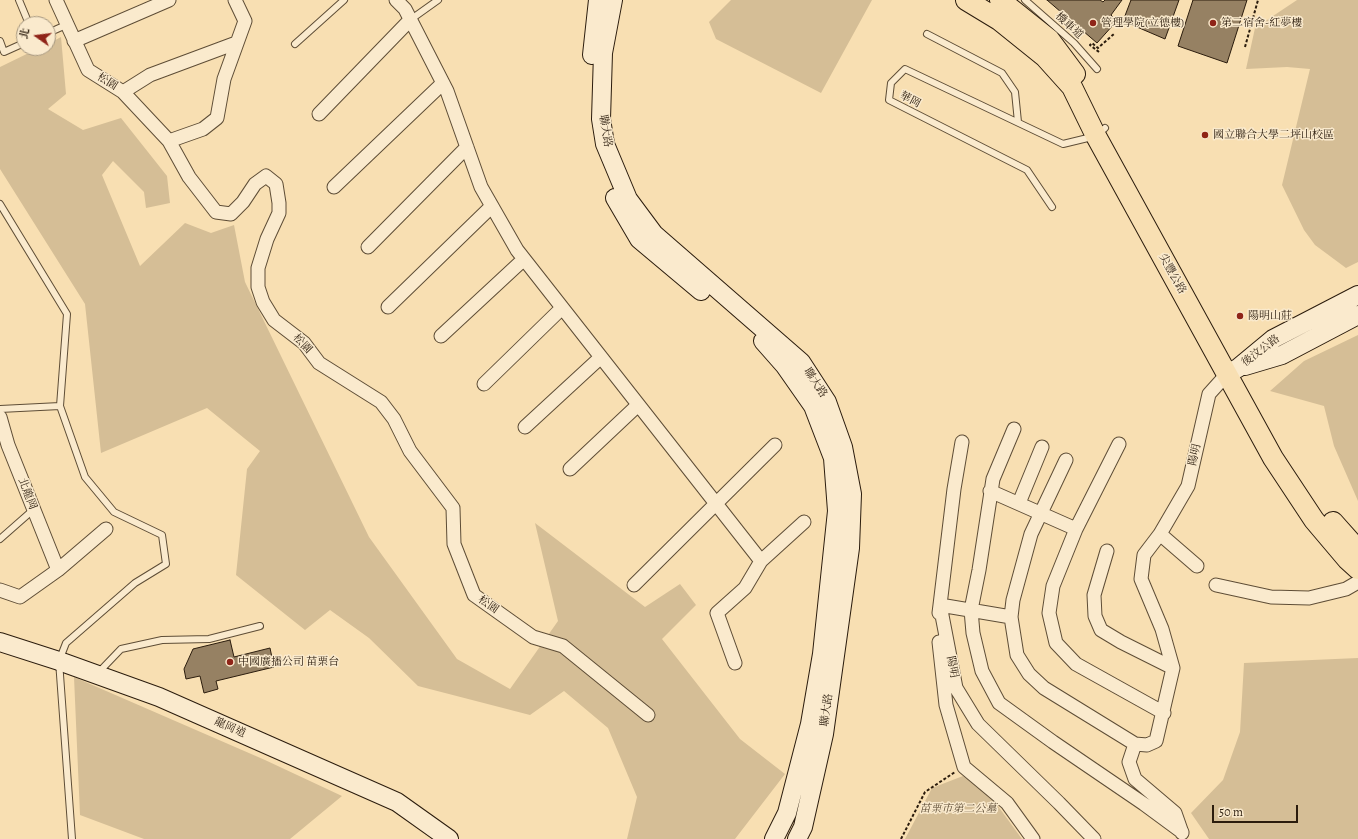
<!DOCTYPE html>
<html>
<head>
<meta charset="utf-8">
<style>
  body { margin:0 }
  #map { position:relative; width:1358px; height:839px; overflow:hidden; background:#f8dfb2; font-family:Alegreya,"Noto Serif TC",serif }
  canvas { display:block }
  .north { position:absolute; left:16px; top:16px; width:40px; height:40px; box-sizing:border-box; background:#faeacd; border:1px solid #a79880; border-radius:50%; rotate:284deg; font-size:11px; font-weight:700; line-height:16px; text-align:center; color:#2b1c0d }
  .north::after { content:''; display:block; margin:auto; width:14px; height:18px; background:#8f2418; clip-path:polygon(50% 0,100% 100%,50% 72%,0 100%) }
  .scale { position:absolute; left:1212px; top:805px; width:86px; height:18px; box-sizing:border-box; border:2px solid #2b1c0d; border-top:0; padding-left:5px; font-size:12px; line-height:14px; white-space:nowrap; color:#2b1c0d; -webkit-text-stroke:3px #faeacd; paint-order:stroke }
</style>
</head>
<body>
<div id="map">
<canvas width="1358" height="839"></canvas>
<div class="north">北</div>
<div class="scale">50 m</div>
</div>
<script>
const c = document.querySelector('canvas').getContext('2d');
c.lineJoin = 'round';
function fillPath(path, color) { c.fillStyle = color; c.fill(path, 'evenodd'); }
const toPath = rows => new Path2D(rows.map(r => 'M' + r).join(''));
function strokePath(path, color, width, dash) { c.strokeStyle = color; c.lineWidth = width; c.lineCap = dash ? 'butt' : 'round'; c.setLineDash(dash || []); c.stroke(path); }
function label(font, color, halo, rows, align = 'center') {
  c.font = font + ' Alegreya,"Noto Serif TC",serif'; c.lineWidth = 3; c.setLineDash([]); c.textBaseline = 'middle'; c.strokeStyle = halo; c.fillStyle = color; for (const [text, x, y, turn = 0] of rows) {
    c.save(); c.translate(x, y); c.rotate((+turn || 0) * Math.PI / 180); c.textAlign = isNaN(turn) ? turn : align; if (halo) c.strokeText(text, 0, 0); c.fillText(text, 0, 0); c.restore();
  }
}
const green = toPath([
  [731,0,872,0,821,93,716,39,709,22],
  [1297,0,1358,0,1358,262,1346,268,1315,245,1304,230,1282,185,1310,69,1287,67,1246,69,1255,28],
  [61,37,66,94,48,109,83,130,121,118,167,176,170,203,146,208,144,192,113,161,102,175,140,266,185,223,211,233,234,225,245,282,369,537,457,659,510,689,558,621,535,523,645,607,680,584,696,605,662,639,740,739,785,774,735,839,627,839,637,797,608,728,564,691,530,715,418,686,369,638,330,610,305,630,236,575,247,469,260,451,207,408,101,453,85,304,0,169,0,67,39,48,48,48,48,44],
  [1358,335,1358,501,1334,446,1324,406,1270,391,1304,361],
  [1358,658,1358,839,1209,839,1191,813,1223,780,1240,732,1244,663],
  [74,677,265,760,342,796,290,839,144,839,80,815],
  [963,776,987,791,1022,839,905,839,932,788]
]);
const building = toPath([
  [1047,0,1100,0,1103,2,1105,0,1122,0,1111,15,1114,18,1111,21,1114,24,1097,43,1047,0],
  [1131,0,1179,0,1165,39,1123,21,1131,0],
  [1193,0,1247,0,1227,63,1178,46,1193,0],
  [230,640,234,657,270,648,274,667,216,681,218,689,204,693,200,676,186,679,184,669,193,649,230,640]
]);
const path = toPath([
  [1245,47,1258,0],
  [1099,52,1090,45,1092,43,1098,48,1115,33],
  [901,839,925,792,955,772]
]);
const lane = toPath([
  [19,0,29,24],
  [1025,0,1074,43,1097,69],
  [410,20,438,0],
  [48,33,66,25],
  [927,34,1002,73,1015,92,1018,122],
  [0,41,4,52,24,43],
  [295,44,344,0],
  [0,204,67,314,60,406,85,477,114,512,162,535,166,564,135,583,66,643,59,661,72,839],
  [1052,207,1027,170,889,100,891,83,905,69,1063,144,1096,136,1105,128],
  [0,409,60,406],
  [0,539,33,510],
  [98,673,121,649,162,640,209,639,260,626]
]);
const street = toPath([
  [56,0,88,70,123,92,169,141,189,177,216,212,231,214,243,202,255,184,266,176,276,184,279,203,279,213,267,239,258,268,258,287,263,302,274,320,304,343,319,363,381,402,394,419,410,451,453,508,454,544,474,595,533,637,563,646,648,715],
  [396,0,405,9,447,91,481,187,517,250,761,561],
  [74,41,169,0],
  [123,92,150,75,236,43],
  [319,114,410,20],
  [169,141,203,129,217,118,224,79,245,21,235,0],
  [334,187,443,83],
  [368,247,467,147],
  [388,307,492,206],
  [441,336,524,259],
  [484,384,562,308],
  [0,417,8,445,58,570],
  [525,427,601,357],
  [1014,429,993,479,979,570,971,610,973,633,982,671,999,703,1053,742,1144,804,1182,832],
  [962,442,954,489,940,605,956,688,978,724,1059,803,1094,839],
  [1119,444,1076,529,1053,586,1049,613,1056,643,1076,664,1164,713],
  [1066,460,1031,534,1013,600,1011,617,1017,655,1029,674,1044,688,1135,744,1147,745,1156,741,1173,668,1162,629,1141,579,1144,555,1160,534,1188,486,1209,394,1227,374],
  [570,469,638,405],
  [990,491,1076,529],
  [1019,503,1042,447],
  [1160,534,1197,566],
  [1107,551,1094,595,1095,616,1101,630,1121,642,1173,668],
  [634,585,775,445],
  [1216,585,1271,597,1309,598,1346,589,1358,582],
  [0,590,20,597,58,570,106,529],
  [939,613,940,605,1011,617],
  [939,642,946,705,964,767,1007,803,1033,839],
  [735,663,717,613,745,588,761,561,804,522],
  [1135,744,1129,762,1135,779,1175,813,1182,833]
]);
const secondary = toPath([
  [613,0,603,53,601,119,605,144,628,199,654,234,801,362,827,402,843,447,852,494,850,548,824,734,803,827,797,839],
  [592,55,598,0],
  [615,198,639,239,701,291],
  [763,341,785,366,813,406,833,458,837,511,822,654,810,724,787,813,774,839],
  [1245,366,1282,355,1358,315],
  [1227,374,1238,368,1273,339,1358,295],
  [0,642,59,661,159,697,397,802,449,839]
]);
const primary = toPath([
  [966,0,999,20,1045,57,1072,87,1096,136,1273,458,1314,520,1347,559,1358,569],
  [1000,0,1049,39,1075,74],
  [1333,522,1358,550]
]);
const markers = [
  [1093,23,4,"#8f2418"],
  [1213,23,4,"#8f2418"],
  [1205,135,4,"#8f2418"],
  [1240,316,4,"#8f2418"],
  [230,662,4,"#8f2418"]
];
const poiNames = [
  ["管理學院(立德樓)",1101,23],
  ["第二宿舍-紅夢樓",1221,23],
  ["國立聯合大學二坪山校區",1213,135],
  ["陽明山莊",1248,316],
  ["中國廣播公司 苗栗台",238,662]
];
const streetNames = [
  ["機車道",1069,26,43],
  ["松園",107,82,32],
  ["華岡",910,100,27],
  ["聯大路",605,131,81],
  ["尖豐公路",1172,274,61],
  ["松園",302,344,46],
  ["後汶公路",1261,351,-37],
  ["聯大路",815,383,57],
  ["陽明",1195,455,-77],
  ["北龍岡",27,494,69],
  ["松園",488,605,35],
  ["陽明",952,667,79],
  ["聯大路",827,710,-82],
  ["龍岡道",230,728,24]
];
const parkNames = [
  ["苗栗市第二公墓",958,809]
];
fillPath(green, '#d5be96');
fillPath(building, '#968163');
strokePath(building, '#2b1c0d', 1);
strokePath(lane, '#5e4d36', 8);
strokePath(street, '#5e4d36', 15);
strokePath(secondary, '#2b1c0d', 20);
strokePath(primary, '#2b1c0d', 22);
strokePath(path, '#2b1c0d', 2, [3, 2]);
strokePath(lane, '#faeacd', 6);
strokePath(street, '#faeacd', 13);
strokePath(secondary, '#faeacd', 18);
strokePath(primary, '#f8dfb2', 20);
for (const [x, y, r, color] of markers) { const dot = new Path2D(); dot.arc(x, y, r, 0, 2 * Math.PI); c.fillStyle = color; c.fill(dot); strokePath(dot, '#faeacd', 1.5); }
label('11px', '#2b1c0d', '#faeacd', poiNames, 'left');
label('11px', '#2b1c0d', '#faeacd', streetNames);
label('italic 11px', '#5e4d36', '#faeacd', parkNames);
</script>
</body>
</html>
